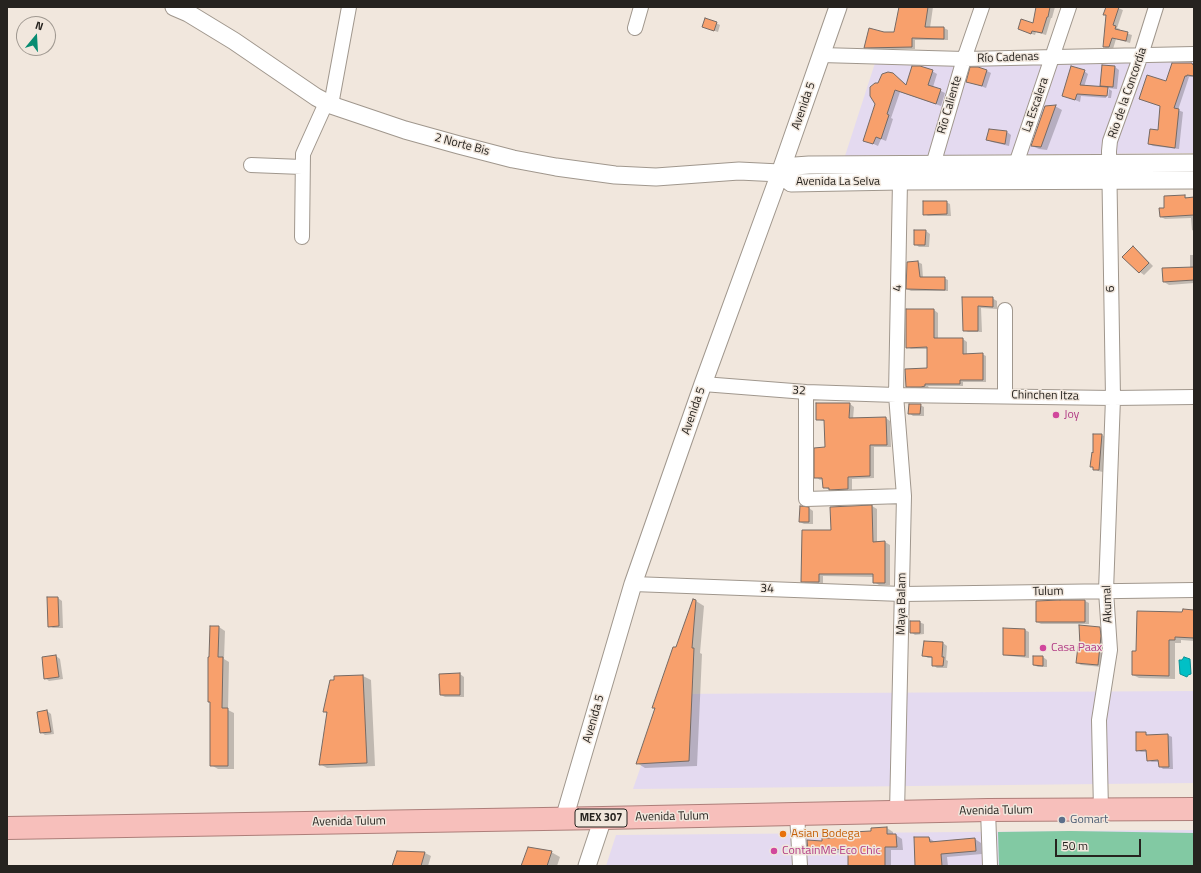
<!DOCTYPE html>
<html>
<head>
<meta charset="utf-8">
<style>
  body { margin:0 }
  #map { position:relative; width:1201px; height:873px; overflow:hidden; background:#f1e7dd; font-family:"Titillium Web",sans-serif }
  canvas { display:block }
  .frame { position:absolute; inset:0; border:8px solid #26231f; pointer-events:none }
  .north { position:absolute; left:16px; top:16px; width:40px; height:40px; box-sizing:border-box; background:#f1e7dd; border:1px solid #a09991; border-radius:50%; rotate:18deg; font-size:11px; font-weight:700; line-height:16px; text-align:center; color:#26231f }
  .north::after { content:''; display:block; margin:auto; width:14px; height:18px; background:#088c72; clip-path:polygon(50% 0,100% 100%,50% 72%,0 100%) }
  .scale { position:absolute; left:1055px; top:839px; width:86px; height:18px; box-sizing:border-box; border:2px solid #26231f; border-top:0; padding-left:5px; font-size:12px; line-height:14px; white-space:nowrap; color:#26231f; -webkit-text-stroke:3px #f1e7dd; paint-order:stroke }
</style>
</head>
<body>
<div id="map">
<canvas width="1201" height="873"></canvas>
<div class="frame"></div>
<div class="north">N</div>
<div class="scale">50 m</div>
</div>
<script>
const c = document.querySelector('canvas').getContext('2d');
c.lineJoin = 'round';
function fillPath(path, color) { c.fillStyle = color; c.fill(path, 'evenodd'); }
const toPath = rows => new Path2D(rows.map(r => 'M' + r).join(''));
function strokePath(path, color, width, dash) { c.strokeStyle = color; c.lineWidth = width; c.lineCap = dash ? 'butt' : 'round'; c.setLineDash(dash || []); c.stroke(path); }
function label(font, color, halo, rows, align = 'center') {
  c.font = font + ' "Titillium Web",sans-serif'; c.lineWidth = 3; c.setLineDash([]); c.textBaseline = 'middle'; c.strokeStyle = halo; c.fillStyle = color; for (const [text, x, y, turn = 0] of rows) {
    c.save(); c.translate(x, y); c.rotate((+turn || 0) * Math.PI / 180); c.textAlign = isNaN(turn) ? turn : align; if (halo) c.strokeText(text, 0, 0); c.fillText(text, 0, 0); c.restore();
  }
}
const commercial = toPath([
  [1194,60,1194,153,845,156,875,63],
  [1194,691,1194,783,633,789,666,694],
  [1194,830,1194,866,606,866,616,835]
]);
const green = toPath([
  [1070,831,1194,833,1194,866,999,866,998,832]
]);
const water = toPath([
  [1184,657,1190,659,1191,674,1188,675,1187,677,1180,674,1179,660,1182,660,1184,657]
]);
const shadow = toPath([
  [900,7,933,7,930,28,944,28,948,30,948,40,915,40,915,49,869,49,865,47,884,33,895,33],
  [1038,7,1055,7,1052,18,1051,18,1046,35,1036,32,1035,35,1023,31,1034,25],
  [1107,7,1116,7,1123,10,1117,28,1120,29,1119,31,1132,35,1130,43,1116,39,1113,49,1108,49,1104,47,1107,15,1105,14],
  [716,23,720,25,718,32,703,27],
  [1172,64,1192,64,1194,65,1194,77,1189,77,1178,110,1183,112,1179,149,1153,146,1149,144,1158,131,1161,106,1140,99,1167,82],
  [1115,67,1119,70,1117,89,1107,88,1109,89,1107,89,1106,98,1081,96,1080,102,1063,95,1084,71,1088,74,1084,87,1106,88,1101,85],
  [932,71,937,74,933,87,945,93,941,106,900,92,891,118,893,119,886,141,881,139,878,146,865,140,877,104,878,84,893,74,907,85],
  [987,71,991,73,986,88,967,81],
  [1109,89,1112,91,1111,98,1108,98],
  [1055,106,1062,110,1047,150,1039,149,1032,146],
  [990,130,1007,132,1011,135,1009,146,992,142,988,140],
  [1184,196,1188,198,1194,198,1194,231,1192,230,1191,218,1165,219,1161,217,1165,209],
  [946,202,950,204,951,216,928,216,924,214],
  [926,231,930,234,929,247,919,247,915,244],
  [1133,248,1137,250,1153,266,1144,275,1140,272,1124,257],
  [1190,255,1194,255,1194,283,1169,285,1164,282,1190,268],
  [918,262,922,264,923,278,944,278,948,280,948,291,911,291,907,289,908,263],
  [963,298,992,298,997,301,997,309,981,308,982,332,968,332,964,330],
  [934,310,938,313,938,339,963,339,967,342,967,355,982,354,986,356,986,382,963,382,963,386,928,386,929,388,926,389,911,388,907,386,928,369,928,349,911,349,907,347],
  [850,404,854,407,853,419,886,418,890,421,891,447,874,447,874,478,852,479,852,491,834,492,824,487,823,479,820,480,816,477,826,448,825,421,822,421,817,419],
  [920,405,924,407,924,416,913,416,909,413],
  [1102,435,1106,437,1103,472,1098,471,1091,466],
  [872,506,877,509,877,542,885,542,890,545,890,585,879,585,874,582,874,577,823,576,823,585,807,584,802,581,832,531],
  [801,507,809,508,813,511,813,524,804,524,800,522],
  [58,598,62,601,63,628,53,628,49,626],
  [696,601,704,606,700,653,702,654,697,766,645,768,637,763,656,710,653,708],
  [1085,601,1089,603,1089,624,1041,624,1037,622],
  [1194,611,1194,641,1181,640,1181,643,1175,643,1175,679,1139,678,1133,675,1137,652,1183,613],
  [919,622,924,624,924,634,915,635,911,632],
  [219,627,225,631,224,659,229,662,228,710,234,713,234,769,218,769,211,765,211,703,209,701,210,658],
  [1100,628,1104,630,1104,639,1102,667,1081,665,1077,663,1081,647],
  [1025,630,1029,632,1029,658,1009,656,1004,654],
  [943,643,947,646,946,660,948,661,947,668,937,668,933,665,933,658,928,658,923,655],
  [56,656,60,659,63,679,49,681,45,678],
  [1034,657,1043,657,1047,660,1047,667,1038,667,1034,665],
  [460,674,464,677,464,697,445,697,441,695],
  [363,676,371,680,375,766,327,768,320,764,328,714,325,712,335,682,335,677],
  [47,711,51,714,54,734,45,735,41,732,38,713],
  [1145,733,1149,736,1168,735,1172,737,1173,769,1163,769,1160,766,1159,762,1152,762,1148,760,1147,752,1141,752,1137,750],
  [887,828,893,832,893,835,896,835,902,839,903,850,891,850,891,866,849,866,849,852,833,853,829,850,829,853,815,854,809,850,823,842],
  [929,838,935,842,975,839,981,843,982,854,947,857,948,866,916,866],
  [551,852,560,857,557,866,522,866],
  [425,853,431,856,428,866,393,866]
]);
const building = toPath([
  [899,7,928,7,925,27,944,27,944,39,912,38,912,47,864,48,869,28,884,32,894,32,899,7],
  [1036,7,1050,7,1048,17,1047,17,1042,33,1032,31,1031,34,1018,29,1021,19,1033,23,1036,7],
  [1106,7,1119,7,1113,25,1116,26,1115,29,1128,32,1126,41,1112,38,1109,47,1103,47,1106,15,1103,15,1106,7],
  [705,18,717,22,714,31,702,27,705,18],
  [1172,63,1192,63,1192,64,1194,65,1194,76,1187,75,1187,76,1185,76,1174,108,1179,109,1175,148,1148,144,1150,129,1158,130,1160,106,1139,99,1147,75,1166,81,1172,63],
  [1102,65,1115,66,1113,87,1100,86,1102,65],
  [912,66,920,66,933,70,928,85,941,89,936,104,895,90,887,114,889,115,881,139,876,137,873,144,863,141,875,104,870,96,870,87,875,83,878,83,882,74,888,72,893,73,906,85,912,66],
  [1071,66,1085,70,1080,85,1108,87,1107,96,1077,94,1075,100,1062,96,1071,66],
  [970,67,978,67,987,70,982,86,966,82,970,67],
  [1056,105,1041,147,1031,146,1045,106,1056,105],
  [989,129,1007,131,1005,144,986,140,989,129],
  [1185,195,1185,198,1194,197,1194,215,1160,217,1159,208,1164,208,1164,196,1185,195],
  [923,201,947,201,947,214,923,215,923,201],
  [914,230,926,230,925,245,914,245,914,230],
  [1133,246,1149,263,1139,273,1122,257,1133,246],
  [918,261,920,277,945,277,945,290,906,289,907,262,918,261],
  [1194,267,1194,280,1163,282,1162,268,1194,267],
  [962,297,993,297,993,307,978,306,978,331,963,331,962,297],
  [906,309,934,309,934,338,963,338,963,354,983,353,983,380,960,380,960,384,925,384,925,386,921,387,906,387,905,369,927,368,927,347,906,348,906,309],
  [816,403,850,403,849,418,886,417,887,445,870,445,870,476,848,477,848,489,829,490,829,488,823,488,822,478,814,478,814,448,825,447,824,420,816,420,816,403],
  [909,404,921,404,920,414,908,414,909,404],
  [1093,434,1102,434,1099,470,1093,470,1093,467,1090,467,1092,452,1093,453,1093,434],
  [872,505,873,542,885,541,885,583,873,583,873,574,819,574,819,582,801,582,802,530,831,530,830,507,872,505],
  [800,506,809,507,809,522,799,522,800,506],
  [47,597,58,597,59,626,48,627,47,597],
  [693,599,696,600,692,648,694,648,689,761,636,764,655,708,652,708,673,647,676,647,693,599],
  [1060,600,1085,600,1085,622,1036,622,1036,601,1060,600],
  [1183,609,1194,610,1194,638,1175,637,1175,640,1169,640,1169,676,1132,675,1132,651,1136,651,1137,611,1182,612,1183,609],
  [910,621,920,621,920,633,910,633,910,621],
  [1079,625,1100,627,1101,636,1098,665,1076,663,1078,646,1080,646,1079,625],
  [210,626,219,626,218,657,223,657,222,708,228,708,228,766,210,766,210,702,208,702,208,657,209,657,210,626],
  [1003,628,1025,629,1025,656,1003,655,1003,628],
  [924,641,943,642,942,657,944,657,943,666,932,666,932,657,922,656,924,641],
  [56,655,59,677,44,679,42,657,56,655],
  [1033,656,1043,656,1043,666,1033,665,1033,656],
  [460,673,460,695,440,695,439,674,460,673],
  [363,675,367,763,319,765,327,712,323,712,330,680,334,680,334,676,363,675],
  [47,710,51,732,40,733,37,712,47,710],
  [1136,732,1146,732,1146,735,1168,734,1169,767,1159,767,1158,760,1147,761,1146,750,1136,751,1136,732],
  [887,827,887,834,896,834,897,847,885,847,885,866,848,866,848,849,808,851,807,840,822,841,822,838,834,838,834,833,871,831,871,828,887,827],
  [914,837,929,837,930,842,975,838,976,851,941,854,942,866,915,866,914,837],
  [528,847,552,851,547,866,521,866,528,847],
  [397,851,425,852,421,866,392,866,397,851]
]);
const minor = toPath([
  [635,28,641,7],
  [821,55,964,59,1194,54],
  [331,105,349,7],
  [251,165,302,167],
  [1015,174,1016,164,1069,7],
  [933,175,933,165,964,59,982,7],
  [302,237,303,154,326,103],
  [703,384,806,392,896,395,1113,398,1194,397],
  [806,392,806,499,904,496],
  [1005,396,1005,310],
  [633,584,902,594,1194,590],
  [988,810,990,866],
  [1101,810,1099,720,1110,650,1106,591,1113,398,1109,151,1110,141,1141,55,1156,7],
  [897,813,904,496,896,395,900,181],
  [797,814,800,866]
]);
const tertiary = toPath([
  [174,7,188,13,234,41,316,97,331,105,405,130,459,145,513,159,556,167,615,175,656,177,739,171,780,173,795,166,809,165,1194,163],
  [780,173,791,183,900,181,1194,180],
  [564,819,633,584,703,384,780,173,838,7],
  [587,866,603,818]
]);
const trunk = toPath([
  [7,828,603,818,988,810,1194,809]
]);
const markers = [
  [1056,415,4,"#d1479c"],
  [1043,648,4,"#d1479c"],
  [1062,820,4,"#5c6f8a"],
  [783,834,4,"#e8710a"],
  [774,851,4,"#d1479c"]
];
const shields = [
  [601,818,52]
];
const shieldNames = [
  ["MEX 307",601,818]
];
const streetNames = [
  ["Río Cadenas",1008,58,-2],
  ["Rio de la Concordia",1128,93,-71],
  ["Río Caliente",950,105,-74],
  ["La Escalera",1036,105,-71],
  ["Avenida 5",804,106,-71],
  ["2 Norte Bis",462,145,15],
  ["Avenida La Selva",838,182],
  ["4",898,288,-89],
  ["6",1111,289,-91],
  ["32",799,391,4],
  ["Chinchen Itza",1045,396,1],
  ["Avenida 5",694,411,-71],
  ["34",767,589,2],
  ["Tulum",1048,592,-1],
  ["Maya Balam",902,604,-89],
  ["Akumal",1108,604,-92],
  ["Avenida 5",594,719,-74],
  ["Avenida Tulum",996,811,-1],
  ["Avenida Tulum",672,817,-1],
  ["Avenida Tulum",349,822,-1]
];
const hotelNames = [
  ["Joy",1064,415],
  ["Casa Paax",1051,648],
  ["ContainMe Eco Chic",782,851]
];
const serviceNames = [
  ["Gomart",1070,820]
];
const foodNames = [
  ["Asian Bodega",791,834]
];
fillPath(commercial, '#e4daf0');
fillPath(green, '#82c9a3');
fillPath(water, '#01c0c6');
strokePath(water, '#0c9194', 1);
fillPath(shadow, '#0003');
fillPath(building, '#f8a06c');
strokePath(building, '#766a64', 1);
strokePath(minor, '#a0978d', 16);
strokePath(tertiary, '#a0978d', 19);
strokePath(trunk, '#ad7e79', 24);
strokePath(minor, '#fff', 14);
strokePath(tertiary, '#fff', 17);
strokePath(trunk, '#f7bfbb', 22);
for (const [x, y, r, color] of markers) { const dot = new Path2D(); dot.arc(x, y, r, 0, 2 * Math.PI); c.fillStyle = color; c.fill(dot); strokePath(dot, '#f1e7dd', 1.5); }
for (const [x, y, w] of shields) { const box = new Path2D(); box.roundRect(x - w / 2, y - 9, w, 18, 3); c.fillStyle = '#f1e7dd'; c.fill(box); strokePath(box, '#26231f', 1); }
label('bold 11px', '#26231f', null, shieldNames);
label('12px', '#26231f', '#f1e7dd', streetNames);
label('12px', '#b23c85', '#f1e7dd', hotelNames, 'left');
label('12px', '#4e5e75', '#f1e7dd', serviceNames, 'left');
label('12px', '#c56008', '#f1e7dd', foodNames, 'left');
</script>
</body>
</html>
